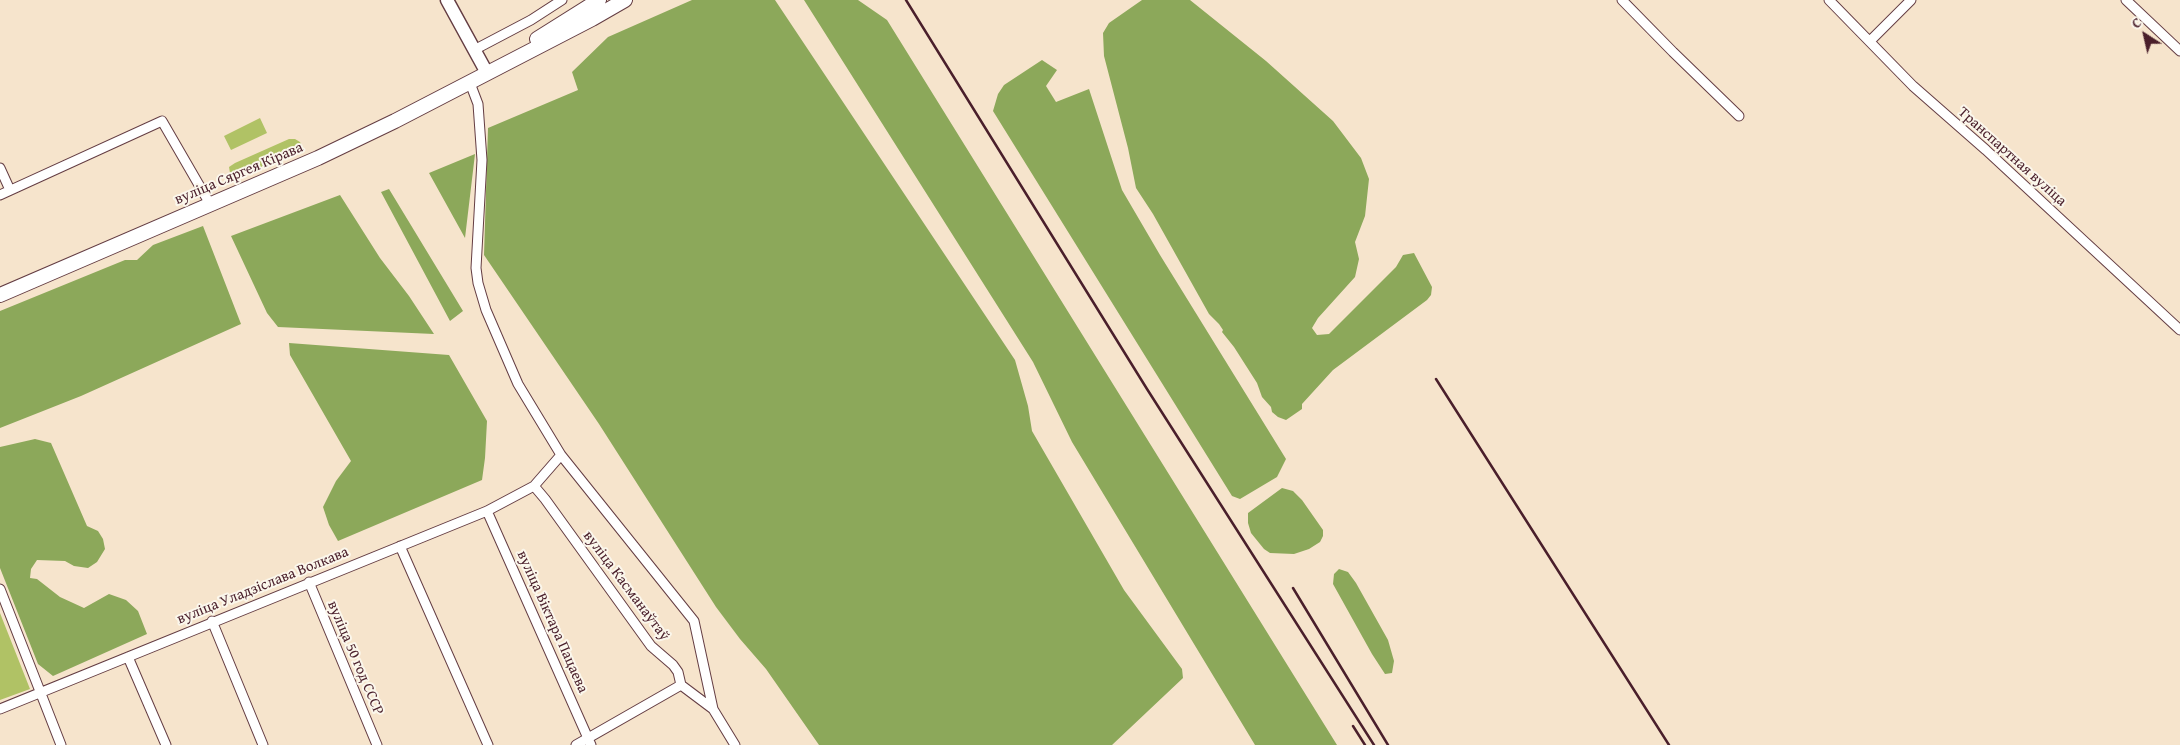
<!DOCTYPE html>
<html>
<head>
<meta charset="utf-8">
<style>
  body { margin:0 }
  #map { position:relative; width:2180px; height:745px; overflow:hidden; background:#f6e4cc; font-family:"Gentium Book Plus",serif }
  canvas { display:block }
  .north { position:absolute; left:2120px; top:10px; width:50px; height:50px; -webkit-text-stroke:4px #fbf7ec; paint-order:stroke; rotate:325deg; font-size:14px; font-weight:700; line-height:20px; text-align:center; color:#4a1f2b }
  .north::after { content:''; display:block; margin:auto; width:18px; height:22px; background:#4a1f2b; clip-path:polygon(50% 0,100% 100%,50% 72%,0 100%) }
</style>
</head>
<body>
<div id="map">
<canvas width="2180" height="745"></canvas>
<div class="north">С</div>
</div>
<script>
const c = document.querySelector('canvas').getContext('2d');
c.lineJoin = 'round';
function fillPath(path, color) { c.fillStyle = color; c.fill(path, 'evenodd'); }
const toPath = rows => new Path2D(rows.map(r => 'M' + r).join(''));
function strokePath(path, color, width, dash) { c.strokeStyle = color; c.lineWidth = width; c.lineCap = dash ? 'butt' : 'round'; c.setLineDash(dash || []); c.stroke(path); }
function label(font, color, halo, rows, align = 'center') {
  c.font = font + ' "Gentium Book Plus",serif'; c.lineWidth = 4; c.setLineDash([]); c.textBaseline = 'middle'; c.strokeStyle = halo; c.fillStyle = color; for (const [text, x, y, turn = 0] of rows) {
    c.save(); c.translate(x, y); c.rotate((+turn || 0) * Math.PI / 180); c.textAlign = isNaN(turn) ? turn : align; if (halo) c.strokeText(text, 0, 0); c.fillText(text, 0, 0); c.restore();
  }
}
const green = toPath([
  [260,118,267,133,231,150,224,136],
  [289,139,295,139,300,142,302,146,299,151,238,177,230,173,229,167,235,163],
  [0,613,30,689,0,700]
]);
const forest = toPath([
  [692,0,775,0,1015,360,1028,406,1032,431,1124,590,1182,669,1183,678,1112,745,819,745,766,669,740,639,716,607,599,424,484,255,488,128,578,90,572,72,608,37],
  [804,0,858,0,887,20,1337,745,1255,745,1072,442,1033,362],
  [1142,0,1190,0,1266,61,1333,121,1361,158,1369,179,1365,216,1355,242,1359,259,1355,277,1318,318,1312,328,1317,335,1329,334,1396,267,1403,255,1414,253,1432,287,1431,295,1427,300,1333,370,1302,404,1302,409,1286,420,1278,417,1272,412,1271,407,1262,397,1257,383,1234,347,1222,332,1223,330,1219,324,1209,314,1153,214,1136,188,1128,148,1104,56,1103,33,1109,23],
  [1042,60,1057,70,1046,86,1056,102,1089,89,1122,190,1160,255,1286,459,1277,477,1240,499,1232,496,993,111,998,94,1004,85],
  [475,154,465,238,429,173],
  [389,189,463,311,450,321,381,192],
  [340,195,380,258,409,296,434,334,278,327,267,313,231,236],
  [203,226,241,324,81,396,0,428,0,311,125,260,137,260,153,245],
  [289,343,449,355,487,421,485,458,482,480,338,541,329,525,323,507,336,481,351,461,290,355],
  [35,439,51,443,87,526,98,531,103,539,105,549,97,562,88,568,74,566,65,561,37,560,31,569,30,578,37,579,60,597,84,608,109,594,126,600,138,611,147,634,53,676,38,664,0,568,0,447],
  [1282,488,1293,491,1302,500,1323,530,1323,536,1320,542,1309,549,1294,554,1270,553,1264,549,1251,533,1248,523,1248,513],
  [1339,569,1348,572,1356,583,1388,640,1394,661,1392,673,1385,674,1372,654,1333,584,1334,574]
]);
const street = toPath([
  [1622,0,1673,52,1739,116],
  [1829,0,1913,86,1986,150,2180,330],
  [2126,0,2180,51],
  [1870,41,1911,0],
  [474,50,531,20,562,0],
  [470,83,478,104,482,160,476,268,478,283,486,310,518,384,561,455,694,621,713,709],
  [0,168,10,190],
  [0,195,162,121,210,204],
  [534,486,545,499,651,646,673,665,678,672,681,685,713,709,735,745],
  [487,511,591,745],
  [400,546,488,745],
  [309,582,377,745],
  [0,589,61,745],
  [212,621,263,745],
  [128,657,166,745],
  [0,709,487,511,534,486,561,455],
  [576,745,681,685]
]);
const secondary = toPath([
  [447,0,487,73]
]);
const primary = toPath([
  [537,39,599,0],
  [0,295,318,158,395,121,592,19,625,0]
]);
const rail = toPath([
  [906,0,1147,389,1374,745],
  [1436,379,1669,745],
  [1293,588,1388,745],
  [1353,726,1365,745]
]);
const streetNames = [
  ["Транспартная вуліца",2012,157,42],
  ["вуліца Сяргея Кірава",239,174,-23],
  ["вуліца Уладзіслава Волкава",263,586,-22],
  ["вуліца Касманаўтаў",626,586,53],
  ["вуліца Віктара Пацаева",552,622,66],
  ["вуліца 50 год СССР",355,658,67]
];
fillPath(green, '#b0c265');
fillPath(forest, '#8ca85a');
strokePath(street, '#643d43', 11);
strokePath(secondary, '#643d43', 15);
strokePath(primary, '#643d43', 16);
strokePath(street, '#fff', 9);
strokePath(secondary, '#fff', 12);
strokePath(primary, '#fff', 14);
strokePath(rail, '#4a1f2b', 2.5);
label('15px', '#4a1f2b', '#fbf7ec', streetNames);
</script>
</body>
</html>
